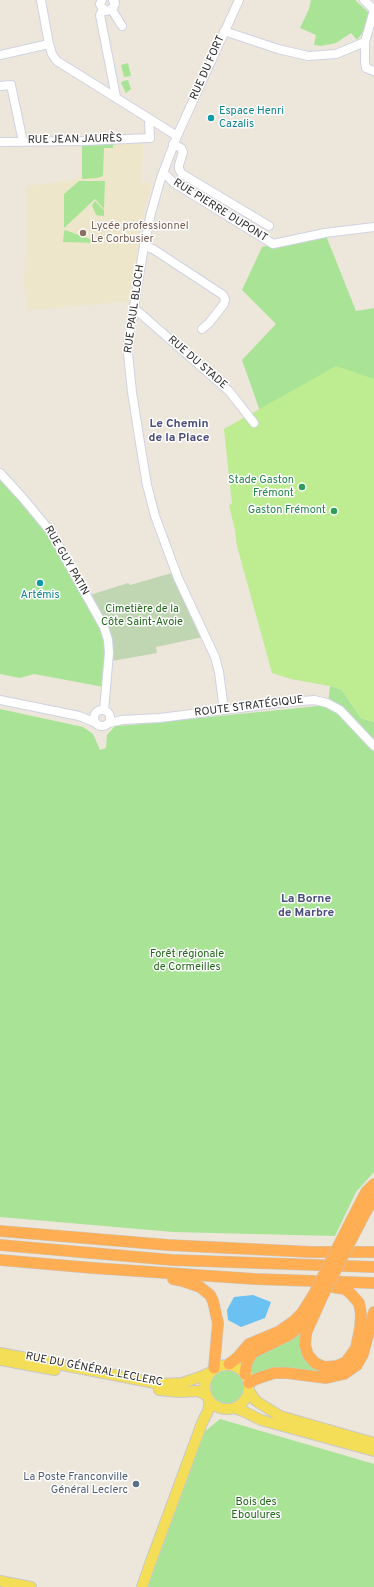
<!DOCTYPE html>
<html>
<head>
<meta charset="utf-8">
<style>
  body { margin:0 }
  canvas { display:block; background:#ece6db }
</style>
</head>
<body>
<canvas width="374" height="1587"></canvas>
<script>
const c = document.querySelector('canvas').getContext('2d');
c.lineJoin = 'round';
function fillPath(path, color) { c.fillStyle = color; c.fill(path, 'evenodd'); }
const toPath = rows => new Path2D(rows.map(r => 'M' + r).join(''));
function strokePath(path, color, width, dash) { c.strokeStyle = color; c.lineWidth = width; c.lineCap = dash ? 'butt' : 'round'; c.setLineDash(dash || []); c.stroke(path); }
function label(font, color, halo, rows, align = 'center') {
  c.font = font + ' Overpass,sans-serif'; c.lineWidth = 3; c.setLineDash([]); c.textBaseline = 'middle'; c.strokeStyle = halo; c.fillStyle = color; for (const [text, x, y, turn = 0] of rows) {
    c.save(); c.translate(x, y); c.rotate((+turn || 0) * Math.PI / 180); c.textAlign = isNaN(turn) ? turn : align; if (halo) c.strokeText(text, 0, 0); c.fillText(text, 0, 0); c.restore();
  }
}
const education = toPath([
  [143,142,142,182,152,184,144,211,139,256,130,301,27,311,24,285,27,186,66,181,82,176,82,144]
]);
const green = toPath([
  [311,0,355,0,369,13,364,31,357,40,351,33,336,43,321,46,314,45,316,35,300,28,309,9],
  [128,63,131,76,124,77,121,65],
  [128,80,131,89,126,93,121,83,123,81],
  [113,143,113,148,104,148,103,176,98,178,82,179,82,144],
  [79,181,105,181,104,209,95,199,64,228,64,194],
  [95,201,104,210,104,216,96,215,92,205],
  [65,230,93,240,93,243,63,242,64,232],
  [325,233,356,311,374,308,374,394,262,417,242,360,276,324,242,290,262,247],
  [0,479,8,486,35,518,59,551,91,609,105,640,104,687,34,674,20,678,0,674],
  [330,686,342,690,361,718,374,722,374,1172,356,1192,335,1236,173,1232,0,1217,0,709,83,727,93,734,100,750,106,748,107,735,115,726,131,725,328,705],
  [302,1330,300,1343,327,1374,253,1374,249,1370,251,1359,292,1340],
  '209 1387a18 18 0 1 1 36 0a18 18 0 1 1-36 0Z',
  [220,1419,374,1464,374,1587,148,1587,157,1555,203,1433]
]);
const cemetery = toPath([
  [172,573,203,637,156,647,157,653,112,661,113,643,109,630,90,595,128,583,130,585]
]);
const pitch = toPath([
  [336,366,374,379,374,722,361,718,342,690,330,686,291,679,272,673,237,546,235,530,229,505,232,504,224,429]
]);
const water = toPath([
  [253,1295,271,1302,265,1318,241,1327,228,1320,227,1310,234,1297]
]);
const minor = toPath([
  [41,0,49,44,52,54,57,61,177,136],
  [102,0,100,4,102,8,107,11,113,8,115,3,113,0],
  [364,0,374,10],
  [103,10,100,15,116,97],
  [112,10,122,26],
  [374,10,365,42,365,62,366,68,374,71],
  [224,31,278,49,308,56,336,54,365,42],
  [0,55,49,44],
  [0,86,11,85,23,142],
  [0,142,84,141,150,138,149,123,151,120],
  [173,144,181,148,183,152,179,165,179,169,182,174,269,226],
  [164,173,174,183,273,244,325,233,374,227],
  [144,246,153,249,223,295,225,299,224,304,209,323,202,329],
  [134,308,229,391,254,423],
  [0,473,22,497,51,532,104,627,108,640,109,653,104,710],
  [0,700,79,716,96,723],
  '94 718a8 8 0 1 1 16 0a8 8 0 1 1-16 0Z',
  [224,710,219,672,215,657,178,578,155,516,147,485,141,449,132,392,128,353,128,343,144,246,151,213,161,178,177,136,239,0],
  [109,723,122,720,160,718,279,703,314,700,327,703,340,710,374,746]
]);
const major = toPath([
  [0,1353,160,1384,182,1383,200,1377,209,1373],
  [0,1360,55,1370],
  '205 1387a22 22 0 1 1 44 0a22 22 0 1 1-44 0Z',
  [159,1390,179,1392,198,1391,206,1395],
  [249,1391,256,1401,280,1416,374,1443],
  [234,1408,243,1411,261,1420,374,1451],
  [0,1581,31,1587],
  [142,1587,150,1564,202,1423,208,1411,210,1401]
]);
const highway = toPath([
  [354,1215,366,1192,374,1184],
  [364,1215,374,1198],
  [0,1231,168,1245,311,1252,374,1252],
  [0,1245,172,1260,374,1267],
  [0,1260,93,1268,255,1279,374,1283],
  [173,1279,183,1281,200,1287,210,1295,213,1301,218,1323,214,1368],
  [323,1295,306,1333,305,1345,308,1355,315,1363,324,1367,337,1366,346,1362,356,1348,360,1328,361,1314,359,1303,351,1294,345,1289,332,1287],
  [229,1364,237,1358,249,1344,280,1331,294,1321,302,1313,314,1294],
  [245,1374,247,1362,252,1353,289,1335,300,1326,310,1312],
  [249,1383,256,1379,274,1373,287,1373,326,1378,344,1374,357,1365,363,1354,374,1312]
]);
const highwayBridge = toPath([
  [314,1294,354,1215],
  [323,1295,364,1215]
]);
const markers = [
  [211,118,4,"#0f9aa8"],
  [83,233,4,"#8d6e63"],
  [302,487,4,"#2e9e5b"],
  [334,511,4,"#2e9e5b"],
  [40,583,4,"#0f9aa8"],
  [136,1484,4,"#5c6f8a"]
];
const streetNames = [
  ["RUE DU FORT",208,68,-66],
  ["RUE JEAN JAURÈS",75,140,-1],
  ["RUE PIERRE DUPONT",220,211,32],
  ["RUE PAUL BLOCH",135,309,-82],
  ["RUE DU STADE",197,363,41],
  ["RUE GUY PATIN",66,561,60],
  ["ROUTE STRATÉGIQUE",249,707,-7],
  ["RUE DU GÉNÉRAL LECLERC",94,1370,11]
];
const cultureNames = [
  ["Espace Henri",219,112],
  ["Cazalis",219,125],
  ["Artémis",40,596,"center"]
];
const educationNames = [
  ["Lycée professionnel",91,227],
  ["Le Corbusier",91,240]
];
const leisureNames = [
  ["Stade Gaston",294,481],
  ["Frémont",294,494],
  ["Gaston Frémont",326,511]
];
const parkNames = [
  ["Cimetière de la",142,610],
  ["Côte Saint-Avoie",142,623],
  ["Forêt régionale",187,955],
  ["de Cormeilles",187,968],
  ["Bois des",256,1503],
  ["Eboulures",256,1516]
];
const serviceNames = [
  ["La Poste Franconville",128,1478],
  ["Général Leclerc",128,1491]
];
const neighbourhoodNames = [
  ["Le Chemin",179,425],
  ["de la Place",179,439],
  ["La Borne",306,900],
  ["de Marbre",306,914]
];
fillPath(education, '#eee6ca');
fillPath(green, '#a9e496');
fillPath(cemetery, '#c0d6b2');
fillPath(pitch, '#bdec91');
fillPath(water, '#6bc1f1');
strokePath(minor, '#d0d2e3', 10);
strokePath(major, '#c8c8c8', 12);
strokePath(highway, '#c8c8c8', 12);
strokePath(minor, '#fff', 8);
strokePath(major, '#f4de58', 10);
strokePath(highway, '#ffae53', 11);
strokePath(highwayBridge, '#c8c8c8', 12, []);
strokePath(highwayBridge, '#ffae53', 11);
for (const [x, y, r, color] of markers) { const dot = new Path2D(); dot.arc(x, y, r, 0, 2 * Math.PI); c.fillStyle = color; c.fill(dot); strokePath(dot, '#fff', 1.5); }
label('11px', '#2a2a2a', '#fff', streetNames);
label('11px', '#0d838f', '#fff', cultureNames, 'left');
label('11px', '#785e54', '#fff', educationNames, 'left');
label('11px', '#27864d', '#fff', leisureNames, 'right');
label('11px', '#216818', '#fff', parkNames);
label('11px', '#4e5e75', '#fff', serviceNames, 'right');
label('bold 12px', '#494d7b', '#fff', neighbourhoodNames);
</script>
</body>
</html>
